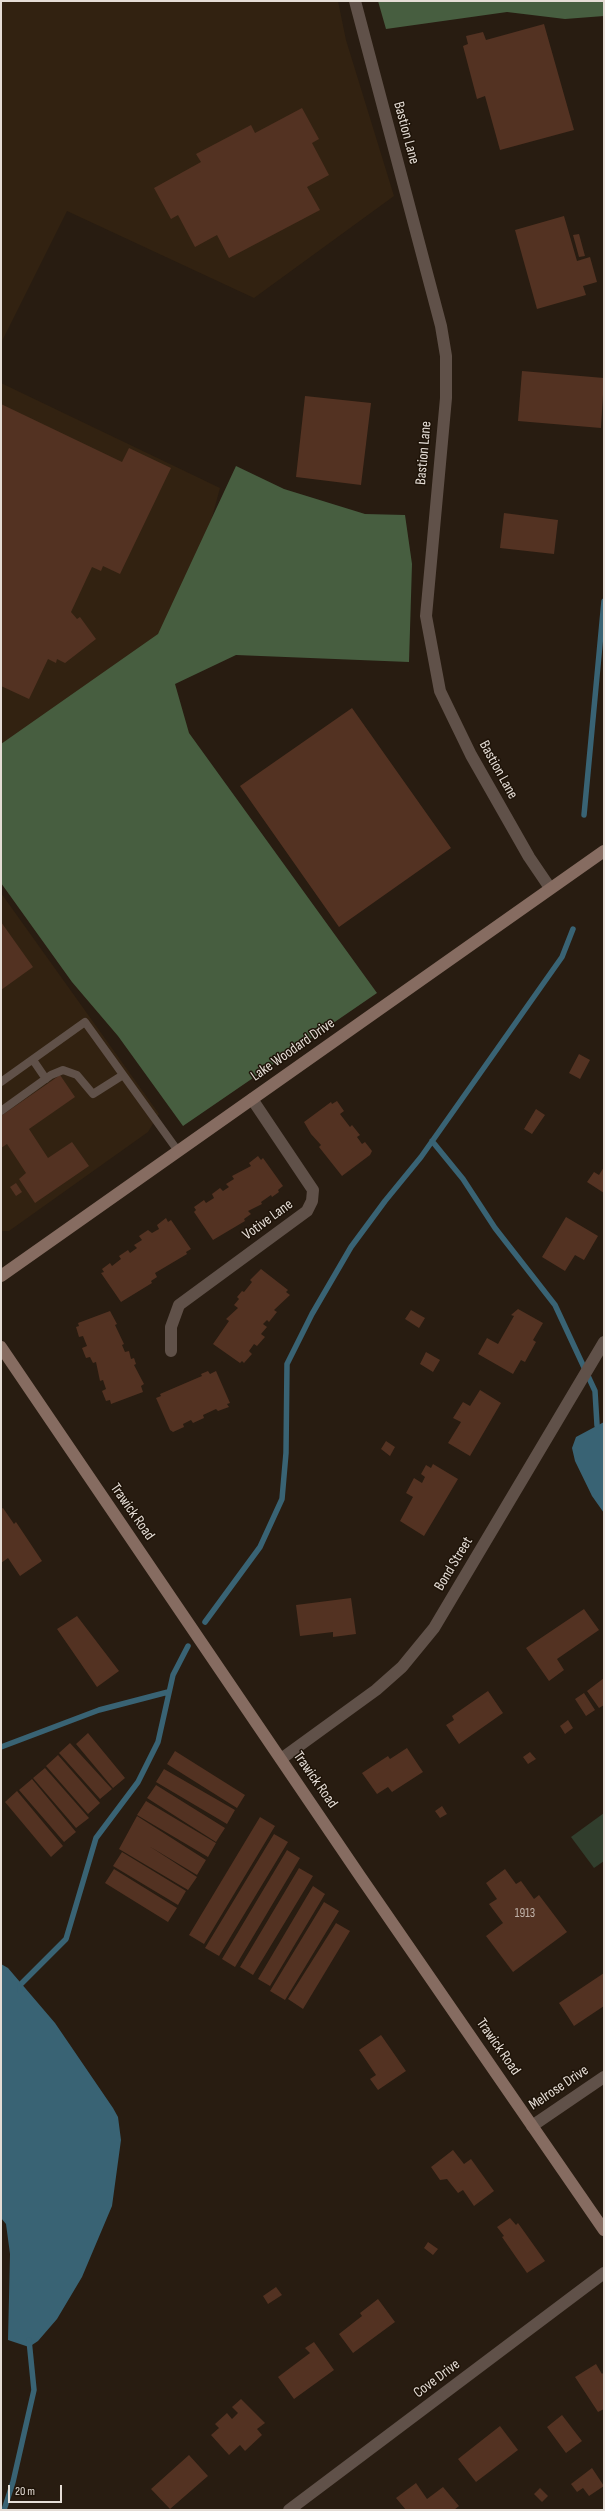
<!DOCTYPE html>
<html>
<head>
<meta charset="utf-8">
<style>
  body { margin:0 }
  #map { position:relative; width:605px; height:2511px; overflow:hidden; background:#281c11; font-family:"Sofia Sans Condensed",sans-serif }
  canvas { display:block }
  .frame { position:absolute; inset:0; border:2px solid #e5ddd6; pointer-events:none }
  .scale { position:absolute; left:8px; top:2485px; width:54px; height:18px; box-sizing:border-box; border:2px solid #e5ddd6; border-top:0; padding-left:5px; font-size:12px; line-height:14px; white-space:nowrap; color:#e5ddd6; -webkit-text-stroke:3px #1e1308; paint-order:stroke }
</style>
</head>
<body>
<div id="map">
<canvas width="605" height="2511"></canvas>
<div class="frame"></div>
<div class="scale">20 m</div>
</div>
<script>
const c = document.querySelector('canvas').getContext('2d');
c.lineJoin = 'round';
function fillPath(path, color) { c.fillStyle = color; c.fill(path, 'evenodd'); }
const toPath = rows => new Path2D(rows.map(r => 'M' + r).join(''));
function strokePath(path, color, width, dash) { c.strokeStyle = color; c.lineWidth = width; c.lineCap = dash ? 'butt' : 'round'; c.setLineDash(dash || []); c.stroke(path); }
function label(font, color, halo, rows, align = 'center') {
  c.font = font + ' "Sofia Sans Condensed",sans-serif'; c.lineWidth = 3; c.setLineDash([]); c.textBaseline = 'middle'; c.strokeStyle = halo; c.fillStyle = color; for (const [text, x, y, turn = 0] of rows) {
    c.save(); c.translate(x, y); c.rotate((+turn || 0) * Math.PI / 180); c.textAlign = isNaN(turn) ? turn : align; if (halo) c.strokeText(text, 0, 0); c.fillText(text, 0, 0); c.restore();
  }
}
const built = toPath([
  [1,1,338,1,346,40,394,196,254,298,67,211,1,343],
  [1,383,220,488,183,625,1,756],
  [1,893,159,1114,148,1132,9,1231,1,1231]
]);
const green = toPath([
  [604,1813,604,1861,594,1868,571,1837]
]);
const forest = toPath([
  [378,1,604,1,604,16,565,19,507,12,386,29],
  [236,466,284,489,365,514,405,515,412,564,409,662,236,655,175,684,189,733,377,993,183,1126,118,1036,72,982,1,883,1,744,158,634]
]);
const water = toPath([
  [604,1422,604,1513,592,1496,575,1461,572,1448,576,1437],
  [1,1964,8,1968,55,2023,113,2108,118,2117,121,2140,112,2206,82,2277,57,2319,38,2341,29,2347,8,2340,10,2254,6,2224,1,2218]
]);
const stream = toPath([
  [584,815,604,601],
  [432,1141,463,1179,495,1228,555,1305,595,1391,597,1425],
  [205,1622,260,1547,282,1499,286,1453,287,1364,312,1314,351,1247,385,1201,421,1157,562,957,573,929],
  [1,1747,99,1710,168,1692],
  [20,1991,20,1985,66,1939,96,1838,138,1782,158,1742,173,1675,188,1646],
  [4,2510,13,2482,34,2390,29,2340]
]);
const building = toPath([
  [544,24,574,130,500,150,485,96,477,99,463,46,468,44,466,36,483,32,486,40],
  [302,108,319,139,312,143,329,175,307,187,320,210,229,258,217,235,195,247,178,215,171,219,154,188,201,162,196,154,251,125,255,133],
  [564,216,577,261,590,257,597,282,583,286,586,295,537,309,515,230],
  [579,234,585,256,579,257,573,235],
  [522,371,604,378,601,428,518,421],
  [305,396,371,403,361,485,296,477],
  [1,404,122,462,129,448,171,468,120,574,103,566,101,571,92,567,71,612,77,619,80,617,96,639,65,663,57,659,56,663,48,659,29,699,1,686],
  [504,513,558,520,554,554,500,548],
  [352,708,451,848,339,927,240,786],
  [1,922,33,967,1,990],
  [579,1054,590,1060,580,1079,569,1073],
  [60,1075,75,1097,29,1129,48,1158,72,1142,89,1166,35,1203,19,1179,26,1173,7,1144,1,1148,1,1116],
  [337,1101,344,1111,340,1114,350,1127,352,1125,360,1135,357,1137,362,1144,365,1142,372,1151,370,1155,342,1176,319,1147,321,1145,311,1134,304,1122,331,1102,332,1104],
  [536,1109,545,1115,532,1134,524,1129],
  [258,1156,261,1160,263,1158,283,1186,278,1190,279,1192,272,1197,271,1195,261,1202,262,1204,248,1211,251,1214,244,1219,245,1221,213,1240,194,1212,196,1210,194,1207,204,1200,206,1203,214,1198,212,1194,220,1188,223,1191,229,1187,226,1184,234,1179,232,1176,251,1166,249,1163],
  [604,1167,604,1193,587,1182,594,1172,599,1175],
  [16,1183,22,1192,16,1196,10,1187],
  [566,1217,598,1236,584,1260,575,1255,565,1271,542,1257],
  [166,1218,168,1222,171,1220,191,1249,186,1252,187,1254,155,1273,157,1277,151,1281,152,1283,121,1302,101,1273,104,1272,102,1269,110,1263,112,1266,121,1259,119,1256,128,1250,130,1253,137,1248,134,1245,142,1240,139,1236,148,1230,152,1233,159,1229,157,1225],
  [261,1269,288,1290,286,1292,290,1295,274,1310,277,1312,269,1322,267,1320,263,1324,267,1327,261,1334,265,1337,257,1346,254,1344,249,1351,252,1354,244,1363,242,1361,240,1363,213,1344,229,1321,226,1319,238,1308,234,1305,239,1299,237,1297,242,1291,244,1292,252,1282,250,1280],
  [518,1309,543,1323,533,1340,536,1342,525,1362,521,1360,513,1374,478,1354,487,1338,498,1344,514,1316,511,1315],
  [411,1310,425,1318,419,1328,405,1319],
  [110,1311,117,1324,115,1325,124,1344,122,1345,125,1352,129,1351,131,1359,134,1358,136,1364,134,1365,144,1384,141,1386,143,1392,111,1404,110,1400,106,1401,102,1391,106,1389,103,1380,100,1381,96,1362,93,1363,90,1357,86,1358,82,1348,87,1346,83,1336,79,1337,76,1327,79,1326,78,1323],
  [426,1352,440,1360,433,1372,420,1364],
  [208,1371,210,1374,216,1371,230,1403,227,1404,229,1407,218,1411,216,1409,203,1415,204,1418,193,1423,191,1420,183,1424,184,1427,173,1432,170,1430,156,1398,161,1396,160,1394,202,1376,201,1374],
  [480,1390,501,1403,470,1456,448,1443,461,1422,453,1418,463,1402,470,1406],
  [386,1441,395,1447,390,1456,381,1449],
  [433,1464,458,1479,424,1536,400,1521,413,1497,406,1493,414,1478,422,1483,425,1477,421,1474,426,1465,431,1468],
  [3,1508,14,1524,16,1522,42,1561,20,1576,8,1558,1,1563,1,1509],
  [351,1598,356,1634,333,1637,333,1632,300,1636,296,1605],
  [584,1609,599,1630,557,1659,564,1670,549,1681,526,1648],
  [77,1616,119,1671,97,1687,57,1629],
  [604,1678,604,1705,599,1708,587,1691],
  [488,1691,503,1713,459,1744,446,1725,454,1720,452,1716],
  [584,1693,595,1710,586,1716,575,1699],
  [568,1720,573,1728,565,1734,560,1726],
  [88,1733,125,1778,113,1788,76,1744],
  [70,1743,112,1789,100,1799,59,1753],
  [407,1748,423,1772,392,1792,388,1787,377,1794,362,1773,388,1756,390,1759],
  [175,1751,245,1795,237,1808,167,1764],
  [530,1752,536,1759,528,1764,523,1757],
  [58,1755,100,1803,88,1814,46,1766],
  [45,1768,89,1818,76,1828,33,1778],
  [164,1769,235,1810,227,1824,156,1782],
  [32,1779,76,1832,64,1842,19,1790],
  [156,1785,225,1828,216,1842,147,1798],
  [17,1791,63,1846,51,1857,5,1802],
  [146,1801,216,1843,208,1857,137,1815],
  [442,1806,447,1814,440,1818,435,1811],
  [137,1816,206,1860,197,1875,149,1846,197,1877,188,1890,119,1849],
  [260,1817,275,1826,204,1944,189,1935],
  [274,1834,288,1842,219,1956,205,1948],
  [287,1850,300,1858,235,1967,222,1959],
  [122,1852,186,1891,178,1905,113,1866],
  [299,1868,313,1876,253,1975,240,1967],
  [114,1869,177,1908,168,1922,105,1883],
  [505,1869,516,1884,521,1881,534,1899,539,1895,567,1932,513,1972,486,1936,503,1923,489,1904,497,1899,486,1883],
  [313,1886,325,1894,270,1986,258,1979],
  [324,1902,339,1911,285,2000,270,1991],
  [336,1923,350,1931,303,2009,288,1999],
  [604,1973,604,2006,574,2026,559,2003],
  [381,2035,406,2071,378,2090,370,2079,376,2075,359,2050],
  [453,2150,464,2164,471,2159,494,2191,474,2206,463,2190,458,2193,447,2179,440,2180,431,2167],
  [510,2218,516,2225,518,2223,545,2261,527,2273,502,2237,504,2236,497,2227],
  [428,2242,438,2249,433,2255,424,2248],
  [276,2287,282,2295,268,2304,263,2296],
  [378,2299,395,2322,353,2353,339,2334,362,2316,360,2313],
  [314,2342,334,2370,294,2399,278,2377,310,2353,305,2348],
  [596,2364,602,2374,604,2372,604,2409,598,2412,575,2377],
  [241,2399,265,2423,257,2429,262,2435,245,2451,240,2445,229,2455,211,2435,219,2428,215,2424,227,2413,232,2419,238,2413,232,2407],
  [562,2415,582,2441,566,2453,547,2427],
  [500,2426,518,2450,476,2482,458,2459],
  [189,2455,208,2476,170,2509,151,2489],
  [592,2468,604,2486,589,2496,583,2488,577,2492,571,2484],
  [416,2483,427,2499,443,2487,459,2506,454,2510,406,2510,396,2498],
  [540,2488,548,2496,542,2502,534,2494]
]);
const lane = toPath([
  [33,1060,46,1079],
  [1,1082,85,1022,178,1151],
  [1,1111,51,1075,63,1070,77,1075,93,1094,123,1075]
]);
const street = toPath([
  [355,1,441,326,446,356,446,398,426,616,440,691,471,755,529,857,550,888],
  [171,1351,171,1327,179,1305,307,1211,312,1201,313,1190,252,1099],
  [281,1759,376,1690,402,1667,434,1628,604,1342],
  [532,2126,604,2077],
  [289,2510,604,2273]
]);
const secondary = toPath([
  [1,1276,604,851],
  [1,1347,360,1876,604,2230]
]);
const numberNames = [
  ["1913",525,1914]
];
const streetNames = [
  ["Bastion Lane",406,133,75],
  ["Bastion Lane",424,453,-85],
  ["Bastion Lane",498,770,61],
  ["Lake Woodard Drive",293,1050,-35],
  ["Votive Lane",268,1220,-36],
  ["Trawick Road",132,1512,55],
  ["Bond Street",454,1564,-59],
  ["Trawick Road",315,1780,55],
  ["Trawick Road",498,2047,55],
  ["Melrose Drive",559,2088,-34],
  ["Cove Drive",437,2379,-37]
];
fillPath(built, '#322211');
fillPath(green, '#313e2d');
fillPath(forest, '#475e40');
fillPath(water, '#396374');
strokePath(stream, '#396374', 5.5);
fillPath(building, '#533222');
strokePath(lane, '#605149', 8);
strokePath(street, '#605149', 12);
strokePath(secondary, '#866c61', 12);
label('13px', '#c0b2a9', null, numberNames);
label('15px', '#e5ddd6', '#1e1308', streetNames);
</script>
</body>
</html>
